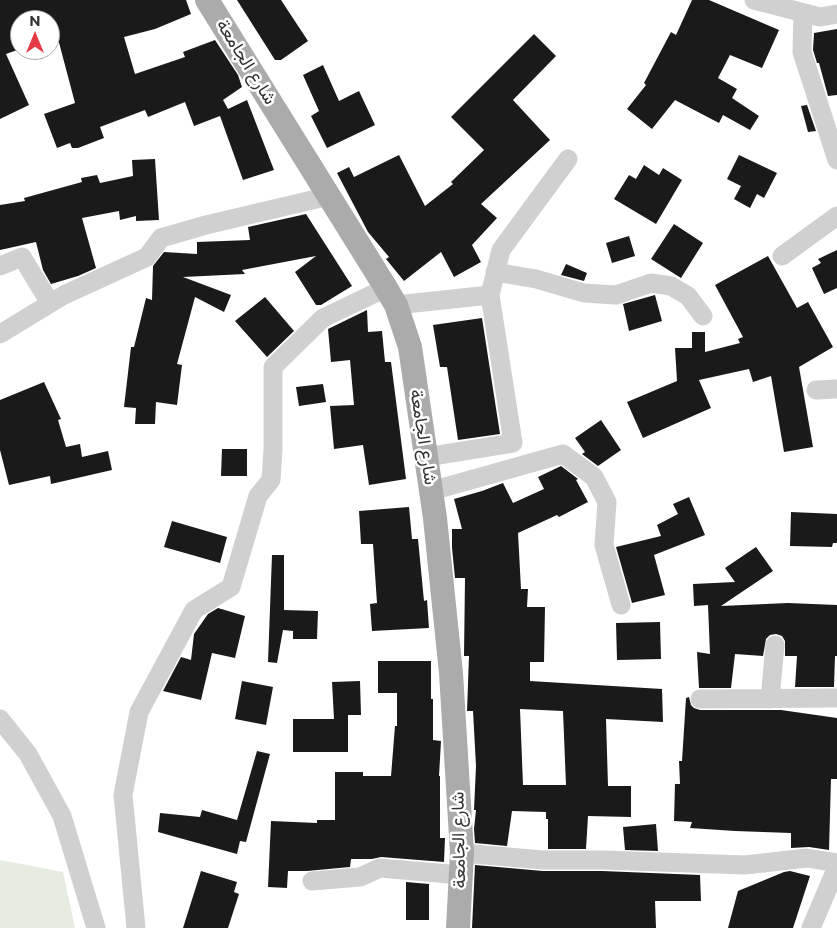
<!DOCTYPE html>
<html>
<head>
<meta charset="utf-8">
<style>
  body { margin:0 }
  #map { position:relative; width:837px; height:928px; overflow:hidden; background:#fff; font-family:Montserrat,sans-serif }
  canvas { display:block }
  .north { position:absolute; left:10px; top:10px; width:50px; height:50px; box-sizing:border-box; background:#fff; border:1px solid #adadad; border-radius:50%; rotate:0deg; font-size:14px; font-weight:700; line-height:20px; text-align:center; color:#333 }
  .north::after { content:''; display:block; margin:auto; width:18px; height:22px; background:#e63946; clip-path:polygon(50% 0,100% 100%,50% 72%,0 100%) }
</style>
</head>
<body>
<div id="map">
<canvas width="837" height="928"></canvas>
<div class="north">N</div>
</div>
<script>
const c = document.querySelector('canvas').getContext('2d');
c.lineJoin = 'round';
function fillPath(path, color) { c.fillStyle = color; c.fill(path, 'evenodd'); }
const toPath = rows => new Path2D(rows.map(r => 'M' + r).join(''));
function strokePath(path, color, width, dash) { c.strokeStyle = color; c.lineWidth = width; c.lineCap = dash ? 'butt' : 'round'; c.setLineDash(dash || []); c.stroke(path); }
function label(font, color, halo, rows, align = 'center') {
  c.font = font + ' Montserrat,Vazirmatn,sans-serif'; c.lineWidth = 5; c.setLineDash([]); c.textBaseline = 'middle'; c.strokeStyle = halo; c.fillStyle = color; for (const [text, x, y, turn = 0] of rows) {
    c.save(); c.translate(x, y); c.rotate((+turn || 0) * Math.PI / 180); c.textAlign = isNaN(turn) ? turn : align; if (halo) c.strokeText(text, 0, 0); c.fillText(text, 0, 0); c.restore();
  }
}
const green = toPath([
  [0,860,63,872,75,928,0,928]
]);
const building = toPath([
  [0,0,186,0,191,14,155,29,124,37,135,74,185,57,183,52,215,40,238,75,242,87,223,100,228,109,247,100,274,170,243,180,220,116,194,126,185,102,148,117,145,110,100,127,104,138,78,148,72,148,70,143,57,148,44,114,75,103,57,35,50,38,50,20,20,20,20,49,6,54,29,105,0,119],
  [237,0,281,0,308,41,281,60,275,60],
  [692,0,709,0,779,30,762,68,730,55,718,78,737,89,732,98,759,116,750,130,723,115,719,123,675,100,652,129,627,109,646,85,644,83,671,32,676,35],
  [837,29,837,95,828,96,819,63,817,63,813,50,814,33],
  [534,34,556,56,513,100,550,140,481,204,497,218,472,245,481,262,454,277,441,252,404,281,386,259,389,257,368,232,337,173,349,167,354,177,399,155,425,206,453,184,451,182,484,150,451,117],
  [323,65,339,101,359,91,375,125,327,148,311,116,319,111,303,75],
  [807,105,816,131,808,132,801,106],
  [739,155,777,173,764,198,757,194,750,208,734,199,741,186,727,179],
  [155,159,159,220,136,221,136,216,120,220,119,211,82,218,96,268,78,276,51,284,43,270,36,242,0,250,0,205,25,201,24,198,82,182,81,178,97,175,100,183,133,176,132,160],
  [644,165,659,175,663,168,682,180,656,224,614,199,629,175,636,179],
  [306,214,352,286,321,305,316,305,295,272,316,256,242,270,245,274,183,277,231,295,224,312,195,297,177,364,182,365,177,405,156,402,155,424,135,424,136,408,124,407,131,347,134,347,146,298,152,300,153,266,164,252,197,254,197,242,250,240,248,227],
  [674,224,703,243,681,278,651,259],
  [629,236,635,256,612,263,606,243],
  [837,250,837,288,824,294,812,268,821,263,818,259],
  [768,256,797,308,808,302,833,347,799,367,813,447,784,452,771,376,753,382,749,369,699,380,711,408,643,438,627,402,677,381,675,348,692,348,692,332,705,332,705,352,740,343,738,339,743,337,715,285],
  [566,264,587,273,584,281,561,275],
  [655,295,662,321,629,331,623,304],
  [265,297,294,331,267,357,235,321],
  [367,310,368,332,382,331,385,362,391,362,406,479,369,485,363,445,334,449,330,406,354,405,350,360,331,362,328,329],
  [482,318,500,434,458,440,447,367,440,367,433,325],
  [44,382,61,419,58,420,66,447,80,444,82,457,108,451,112,470,51,484,50,476,9,485,0,450,0,400],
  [323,384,326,402,299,406,296,387],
  [601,420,621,450,598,466,582,454,585,452,575,438],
  [222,449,247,449,247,476,221,476],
  [561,466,578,479,576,480,588,502,559,517,557,515,518,533,521,589,528,589,527,607,545,607,544,662,530,662,530,681,662,689,663,722,606,719,608,786,631,786,631,817,588,816,586,849,548,849,548,819,546,819,546,812,512,811,507,846,475,843,474,829,476,810,474,810,476,766,473,711,467,711,469,656,464,656,465,578,455,578,452,548,452,529,462,529,454,499,482,491,503,483,513,503,544,489,538,477],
  [520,709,563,711,566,785,523,785],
  [689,497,705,535,654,555,665,595,632,603,616,547,661,536,657,525,678,514,673,504],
  [409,507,412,539,418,539,424,601,427,600,429,628,372,631,370,604,377,603,373,544,361,544,359,511],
  [791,512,837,514,837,543,833,543,832,547,790,546],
  [172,521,227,537,220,563,164,547],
  [756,547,773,571,721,606,788,603,837,605,837,656,835,656,834,687,795,687,797,656,785,656,785,641,782,636,776,634,770,635,766,639,763,656,735,654,731,688,699,688,697,652,710,654,708,605,694,606,693,584,735,582,725,568],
  [272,555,284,555,284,610,318,611,317,639,293,639,293,631,283,630,277,663,268,662],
  [218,608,245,616,235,658,212,653,201,700,163,691,181,657,191,660,194,634,208,614],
  [660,622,661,659,617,660,616,623],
  [378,661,431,661,431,699,433,699,433,740,441,741,439,776,440,776,440,838,445,838,444,862,381,857,372,859,351,859,350,867,307,871,288,871,287,888,268,887,271,821,317,823,317,820,335,820,335,772,363,772,363,776,391,776,395,726,397,726,397,693,378,693],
  [242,681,273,687,266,725,235,719],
  [360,681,361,715,348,715,348,752,293,752,293,719,334,719,332,682],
  [689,697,691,705,694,708,700,710,781,710,837,718,837,779,831,779,829,850,809,847,791,848,791,833,735,831,690,828,692,822,674,821,675,784,680,784,679,761,682,761,686,698],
  [257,751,270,754,246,842,240,841,237,854,158,832,160,813,200,817,202,810,237,820],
  [656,824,658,851,625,850,623,827],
  [475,865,543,871,602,871,700,875,701,901,655,901,656,928,472,928],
  [201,871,237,882,234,892,239,894,228,928,183,928],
  [790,871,810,876,793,928,728,928,738,891,784,872],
  [406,882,429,884,429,920,406,920]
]);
const minor = toPath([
  [754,0,820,17,837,14],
  [803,13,802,52,837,160],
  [782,256,837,216],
  [0,266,22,257,50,303],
  [495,272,536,279,584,293,616,295,651,283,671,286,688,296,703,316],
  [396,305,490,295,501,250,568,159],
  [0,334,64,295,147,257,161,238,206,225,329,196],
  [816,390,837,389],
  [426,457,513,443,490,295],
  [431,491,563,454,594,477,607,502,604,545,621,605],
  [700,699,837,698],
  [770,699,775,645],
  [0,719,28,754,62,816,96,928],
  [462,853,543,860,602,860,745,865,807,858,837,863],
  [312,881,360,877,380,868,461,875],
  [136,928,123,795,139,712,194,610,231,587,258,496,271,480,273,449,273,367,323,318,386,288],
  [811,928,837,867]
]);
const major = toPath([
  [207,0,386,288,396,305,410,347,435,518,451,673,462,853,458,928]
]);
const streetNames = [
  ["شارع الجامعة",246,62,58],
  ["شارع الجامعة",423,437,81],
  ["شارع الجامعة",459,840,-91]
];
fillPath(green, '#e6ecdf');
fillPath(building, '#1a1a1a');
strokePath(minor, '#d0d0d0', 19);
strokePath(major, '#ababab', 24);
label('18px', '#333', '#fff', streetNames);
</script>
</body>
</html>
